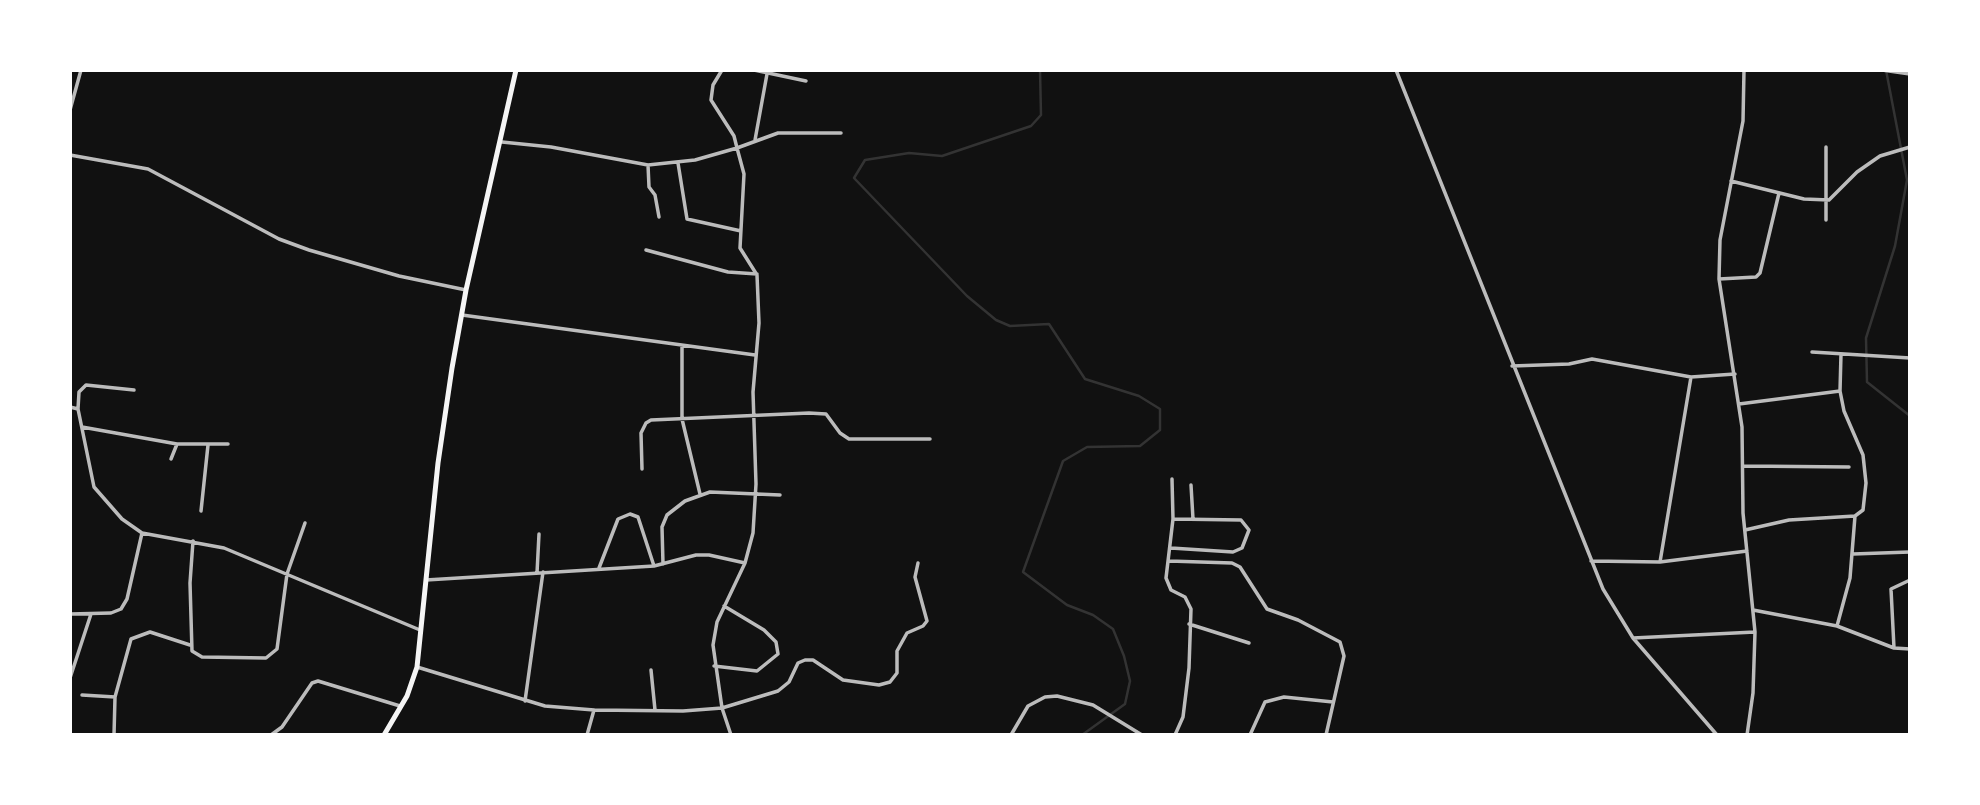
<!DOCTYPE html>
<html>
<head>
<meta charset="utf-8">
<style>
  body { margin:0 }
  #map { position:relative; width:1980px; height:805px; overflow:hidden; background:#111; font-family:Roboto,sans-serif }
  canvas { display:block }
  .frame { position:absolute; inset:0; border:72px solid #fff; pointer-events:none }
</style>
</head>
<body>
<div id="map">
<canvas width="1980" height="805"></canvas>
<div class="frame"></div>
</div>
<script>
const c = document.querySelector('canvas').getContext('2d');
c.lineJoin = 'round';
const toPath = rows => new Path2D(rows.map(r => 'M' + r).join(''));
function strokePath(path, color, width, dash) { c.strokeStyle = color; c.lineWidth = width; c.lineCap = dash ? 'butt' : 'round'; c.setLineDash(dash || []); c.stroke(path); }
const stream = toPath([
  [1040,70,1041,115,1031,126,942,156,909,153,865,160,854,178,967,296,996,320,1010,326,1049,324,1085,379,1139,396,1160,409,1160,430,1140,446,1087,447,1063,461,1023,572,1067,605,1093,615,1113,629,1124,656,1130,681,1125,704,1082,735],
  [1886,70,1907,180,1895,246,1866,338,1867,382,1910,416]
]);
const minor = toPath([
  [722,70,713,85,711,100,734,136,737,148,778,133,841,133],
  [754,70,806,81],
  [1396,70,1603,589,1633,638,1717,735],
  [1744,70,1743,121,1720,240,1719,279,1742,427,1743,513,1755,632,1753,693,1747,735],
  [1882,70,1910,74],
  [70,110,81,70],
  [755,140,767,74],
  [502,142,551,147,648,165,695,160,737,148,744,174,740,248,757,275,759,323,753,392,756,484,753,533,745,563,717,622,713,645,722,708,731,735],
  [1826,147,1826,220],
  [70,155,148,169,279,239,309,250,399,276,466,290],
  [678,163,687,219,741,231],
  [648,165,649,187,655,195,659,217],
  [1731,181,1804,199,1829,200,1857,172,1880,156,1910,147],
  [646,250,728,272,757,274],
  [1719,279,1756,277,1760,273,1779,193],
  [462,315,755,355],
  [682,346,682,419,700,494],
  [1812,352,1910,358],
  [1512,366,1569,364,1592,359,1691,377,1735,374],
  [1739,404,1840,391],
  [70,407,78,409,94,487,122,519,142,533,224,548,420,630],
  [78,409,79,392,86,385,134,390],
  [82,427,177,444,228,444],
  [171,459,177,444],
  [1744,466,1849,467],
  [642,469,641,433,646,423,651,420,809,413,826,414,840,433,849,439,930,439],
  [1172,479,1173,519,1166,578,1171,590,1185,597,1191,609,1189,668,1183,717,1175,735],
  [1191,485,1193,519],
  [201,511,208,445],
  [1745,530,1789,520,1855,516,1863,510,1866,483,1863,455,1844,411,1840,391,1841,354],
  [193,541,190,583,192,651,202,657,266,658,277,649,287,574,305,523],
  [1171,548,1233,552,1242,548,1249,530,1241,520,1173,519],
  [1853,554,1910,552],
  [1169,561,1232,563,1240,567,1267,609,1298,620,1340,642,1344,656,1326,735],
  [1591,561,1660,562,1747,551],
  [1660,562,1691,377],
  [663,564,662,527,667,515,685,501,710,492,780,495],
  [599,568,618,519,630,514,638,517,654,566],
  [537,573,539,534],
  [426,580,654,566,696,555,709,555,745,563],
  [1753,610,1837,626,1894,648,1910,649],
  [70,614,111,613,121,609,127,599,142,533],
  [1189,624,1249,643],
  [1837,626,1850,578,1855,516],
  [1633,638,1755,632],
  [1894,648,1891,589,1910,580],
  [714,666,757,671,778,654,776,642,764,630,724,606],
  [417,667,545,706,594,710,683,711,722,708,778,691,789,682,798,663,805,660,813,660,843,680,879,685,890,682,897,673,897,651,907,633,923,626,927,621,915,577,918,563],
  [651,670,655,710],
  [70,678,91,614],
  [82,695,115,697],
  [525,701,543,572],
  [114,735,115,697,131,639,150,632,190,645],
  [271,735,282,727,312,683,318,681,400,706],
  [587,735,594,710],
  [1011,735,1028,706,1045,697,1057,696,1093,705,1142,735],
  [1250,735,1265,702,1284,697,1333,702]
]);
const primary = toPath([
  [384,735,407,696,417,667,438,463,452,368,466,290,516,70]
]);
strokePath(stream, '#333', 2.5);
strokePath(minor, '#bcbcbc', 3.5);
strokePath(primary, '#f5f5f5', 5);
</script>
</body>
</html>
